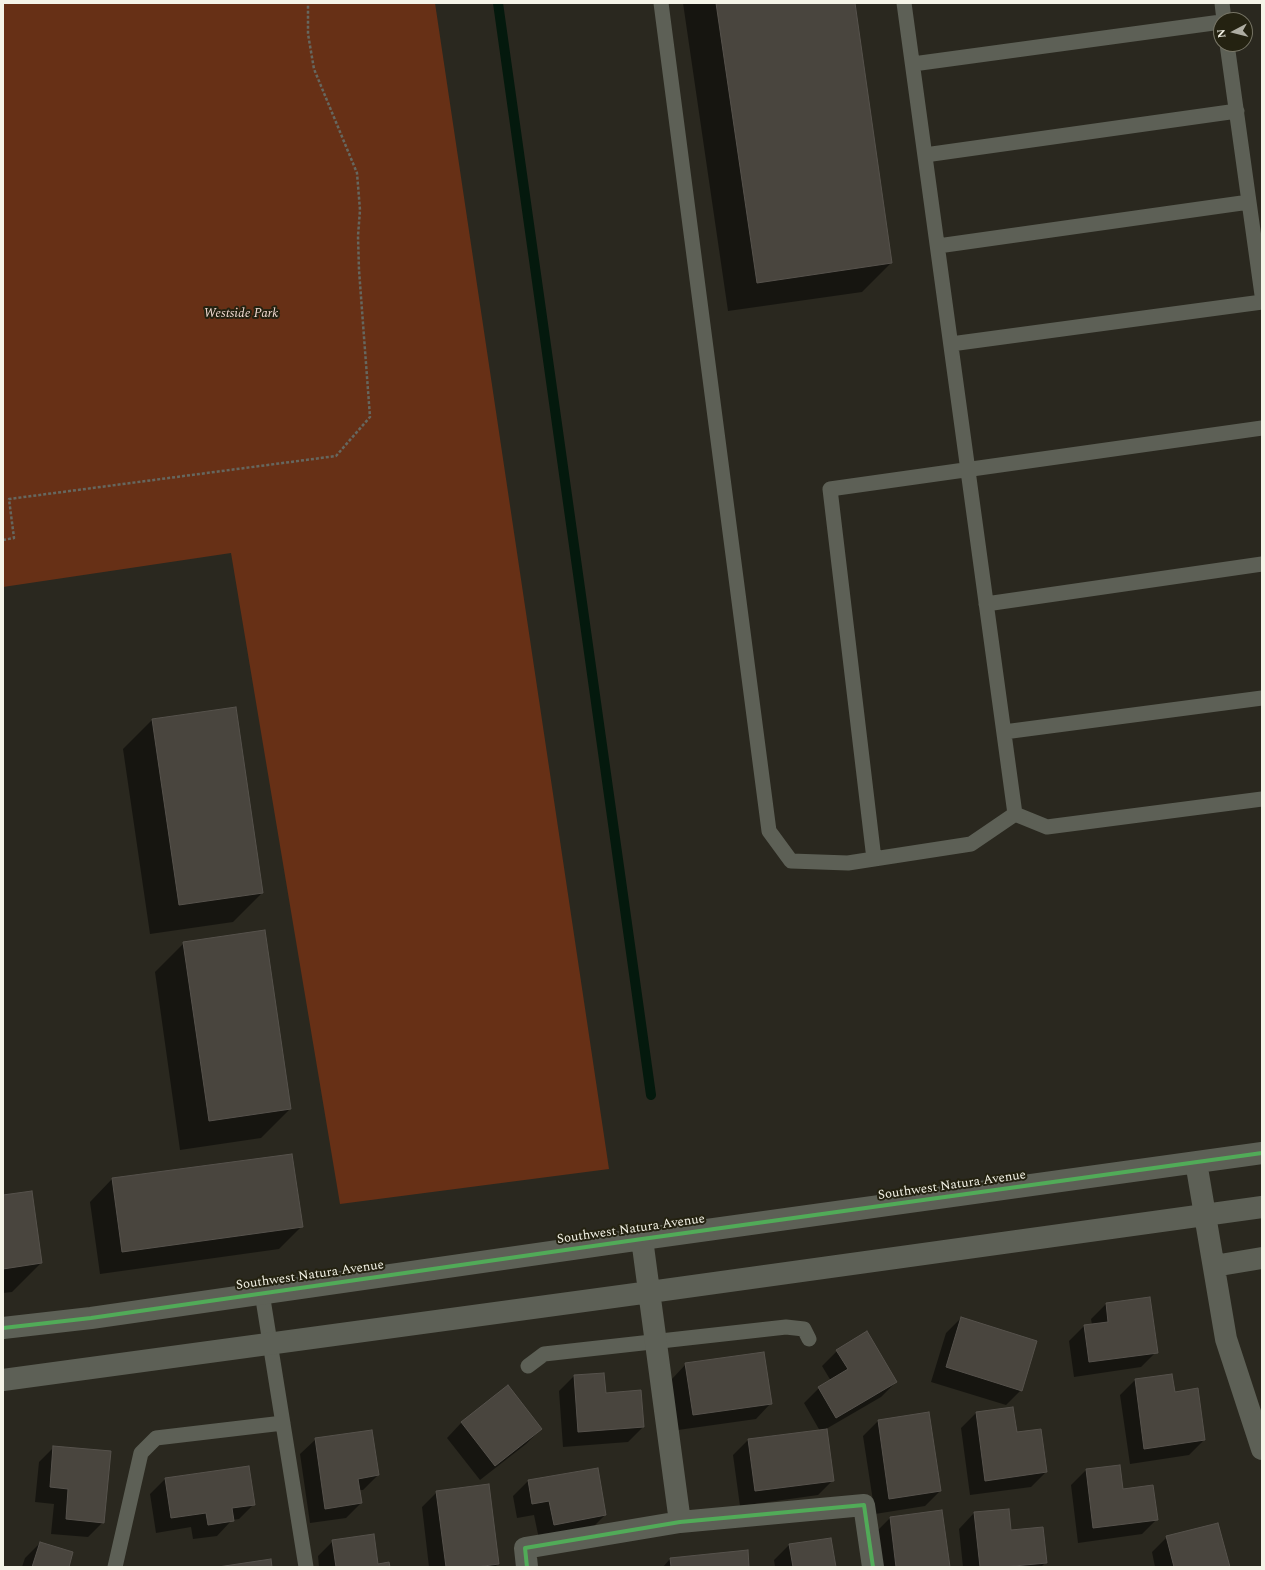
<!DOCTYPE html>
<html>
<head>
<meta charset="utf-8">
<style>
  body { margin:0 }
  #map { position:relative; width:1265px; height:1570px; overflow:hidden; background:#2a281f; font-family:Spectral,serif }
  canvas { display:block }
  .frame { position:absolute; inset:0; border:4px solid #f5f4e8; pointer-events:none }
  .north { position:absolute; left:1213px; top:12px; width:40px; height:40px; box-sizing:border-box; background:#242211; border:1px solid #787667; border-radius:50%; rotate:263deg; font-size:11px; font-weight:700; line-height:16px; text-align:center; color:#f5f4e8 }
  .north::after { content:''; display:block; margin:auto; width:14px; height:18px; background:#aeada2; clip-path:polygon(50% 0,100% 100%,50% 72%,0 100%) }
</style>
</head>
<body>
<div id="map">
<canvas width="1265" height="1570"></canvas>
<div class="frame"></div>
<div class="north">N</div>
</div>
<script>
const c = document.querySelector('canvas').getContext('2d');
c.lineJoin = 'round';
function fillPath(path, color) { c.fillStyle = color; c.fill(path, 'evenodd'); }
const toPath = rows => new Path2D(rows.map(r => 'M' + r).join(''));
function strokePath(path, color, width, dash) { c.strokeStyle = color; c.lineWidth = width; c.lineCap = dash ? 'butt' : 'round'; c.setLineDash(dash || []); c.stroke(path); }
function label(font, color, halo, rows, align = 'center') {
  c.font = font + ' Spectral,serif'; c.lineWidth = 4; c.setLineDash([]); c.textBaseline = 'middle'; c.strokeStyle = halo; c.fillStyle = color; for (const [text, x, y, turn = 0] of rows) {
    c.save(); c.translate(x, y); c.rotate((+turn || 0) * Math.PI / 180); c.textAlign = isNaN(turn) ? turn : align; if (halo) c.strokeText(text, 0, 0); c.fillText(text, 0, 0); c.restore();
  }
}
const green = toPath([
  [3,3,435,3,609,1169,340,1204,231,553,3,587]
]);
const shadow = toPath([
  [683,3,854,3,891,263,862,292,728,311],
  [152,720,262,893,233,922,150,934,123,749],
  [184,943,290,1109,261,1138,180,1150,155,972],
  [292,1155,301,1227,279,1249,100,1274,90,1202,112,1179],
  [3,1196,41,1263,12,1292,3,1293],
  [1106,1304,1156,1352,1141,1367,1074,1377,1069,1341,1084,1326,1092,1325,1091,1319],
  [961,1318,1021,1390,1006,1405,931,1382,946,1333],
  [837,1351,896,1382,881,1397,826,1429,833,1480,818,1495,740,1506,733,1455,748,1440,820,1431,804,1403,819,1388,831,1381,822,1366],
  [686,1364,771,1403,756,1419,678,1430,671,1380],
  [574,1376,605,1394,643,1427,628,1442,563,1447,559,1391],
  [1135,1380,1174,1393,1204,1440,1189,1455,1130,1464,1120,1395],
  [929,1413,940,1491,925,1506,875,1514,863,1436,878,1421],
  [976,1413,1016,1433,1046,1472,1031,1487,970,1495,961,1428],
  [462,1422,541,1429,526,1444,480,1480,447,1438],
  [316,1439,378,1475,363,1490,359,1490,361,1503,346,1518,310,1523,300,1454],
  [54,1447,103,1522,88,1537,51,1534,54,1504,35,1502,39,1462],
  [1119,1466,1122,1490,1157,1519,1142,1534,1078,1543,1071,1485,1086,1470],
  [165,1479,254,1504,239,1519,232,1520,217,1536,193,1539,191,1527,156,1533,150,1494],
  [528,1481,605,1515,590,1530,539,1539,534,1515,517,1518,513,1496],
  [437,1492,498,1564,495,1567,429,1567,422,1507],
  [1008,1510,1010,1531,1046,1562,1041,1567,963,1567,959,1529,974,1513],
  [942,1511,949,1567,879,1567,875,1533,890,1518],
  [1167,1537,1229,1567,1155,1567,1152,1552],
  [333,1541,377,1565,389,1567,319,1567,318,1556],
  [40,1543,68,1567,22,1567,25,1558],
  [789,1545,835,1567,775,1567,774,1560],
  [670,1559,748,1567,663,1567]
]);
const stream = toPath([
  [498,3,651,1095]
]);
const building = toPath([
  [716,3,855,3,892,263,757,283,716,3],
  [236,707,263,893,179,905,152,719,236,707],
  [265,930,291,1109,209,1121,183,942,265,930],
  [292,1154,303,1227,122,1252,112,1178,292,1154],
  [32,1191,42,1263,3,1269,3,1195,32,1191],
  [1150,1297,1158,1353,1089,1362,1084,1325,1108,1322,1106,1303,1150,1297],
  [961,1317,1037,1341,1022,1391,946,1367,961,1317],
  [867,1331,897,1382,836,1418,818,1387,848,1369,836,1350,867,1331],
  [764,1352,772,1404,693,1415,685,1363,764,1352],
  [604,1373,606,1393,641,1390,644,1427,578,1432,574,1375,604,1373],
  [1172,1374,1175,1392,1198,1388,1205,1440,1144,1449,1135,1379,1172,1374],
  [508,1385,542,1429,495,1466,461,1422,508,1385],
  [1013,1407,1017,1432,1041,1429,1047,1472,985,1481,976,1412,1013,1407],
  [929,1412,941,1491,889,1499,878,1420,929,1412],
  [827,1429,834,1481,755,1491,748,1439,827,1429],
  [372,1430,379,1475,358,1479,362,1503,325,1509,315,1438,372,1430],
  [53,1446,111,1451,104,1523,66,1519,68,1489,50,1487,53,1446],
  [1120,1465,1123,1489,1153,1485,1158,1520,1093,1528,1086,1469,1120,1465],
  [249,1466,255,1505,232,1508,234,1521,208,1525,206,1513,171,1518,165,1478,249,1466],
  [598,1468,606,1515,554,1525,549,1501,532,1504,528,1480,598,1468],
  [489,1484,499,1564,476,1567,446,1567,436,1491,489,1484],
  [1009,1509,1011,1530,1043,1527,1047,1563,1003,1567,980,1567,974,1512,1009,1509],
  [942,1510,950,1567,896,1567,890,1517,942,1510],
  [1218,1523,1230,1567,1174,1567,1166,1536,1218,1523],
  [374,1534,378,1564,389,1562,390,1567,336,1567,332,1540,374,1534],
  [831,1538,836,1567,793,1567,789,1544,831,1538],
  [40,1542,73,1552,69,1567,32,1567,40,1542],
  [748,1550,749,1567,671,1567,670,1558,748,1550],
  [271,1559,272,1567,218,1567,271,1559]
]);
const path = toPath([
  [3,540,14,538,9,499,336,456,370,417,359,270,358,236,360,210,357,173,314,69,308,34,308,3]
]);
const lane = toPath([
  [661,3,769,831,791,861,848,863,971,844,1015,814,904,3],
  [1222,3,1224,20],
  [1227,44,1262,295],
  [913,64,1221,22],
  [925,155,1237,111],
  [938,246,1249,202],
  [951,344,1262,302],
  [986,604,1262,564],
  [1004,732,1262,698],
  [1015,814,1047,827,1262,799],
  [874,859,830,489,1262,428],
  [262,1293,306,1567],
  [528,1366,544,1354,786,1327,804,1329,809,1339],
  [115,1567,141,1453,156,1438,283,1423]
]);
const street = toPath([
  [1196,1162,1226,1339,1262,1449],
  [642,1239,680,1522],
  [1214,1266,1262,1258],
  [3,1328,91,1318,642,1239,1262,1153],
  [3,1380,650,1292,1262,1207],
  [527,1567,525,1548,680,1522,864,1505,873,1567]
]);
const cycleway = toPath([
  [3,1328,91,1318,642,1239,1262,1153],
  [527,1567,525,1548,680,1522,864,1505,873,1567]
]);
const parkNames = [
  ["Westside Park",241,314]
];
const streetNames = [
  ["Southwest Natura Avenue",952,1186,-8],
  ["Southwest Natura Avenue",631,1230,-8],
  ["Southwest Natura Avenue",310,1276,-8]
];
fillPath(green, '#673016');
fillPath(shadow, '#0007');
strokePath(stream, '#04190d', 10);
fillPath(building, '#49453e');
strokePath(building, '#56524c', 1);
strokePath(path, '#66675f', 2.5, [3, 2]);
strokePath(lane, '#5d6056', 15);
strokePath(street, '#5d6056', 22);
strokePath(cycleway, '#51ab58', 4);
label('italic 13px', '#f1dad1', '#242211', parkNames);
label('13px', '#f5f4e8', '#242211', streetNames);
</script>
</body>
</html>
